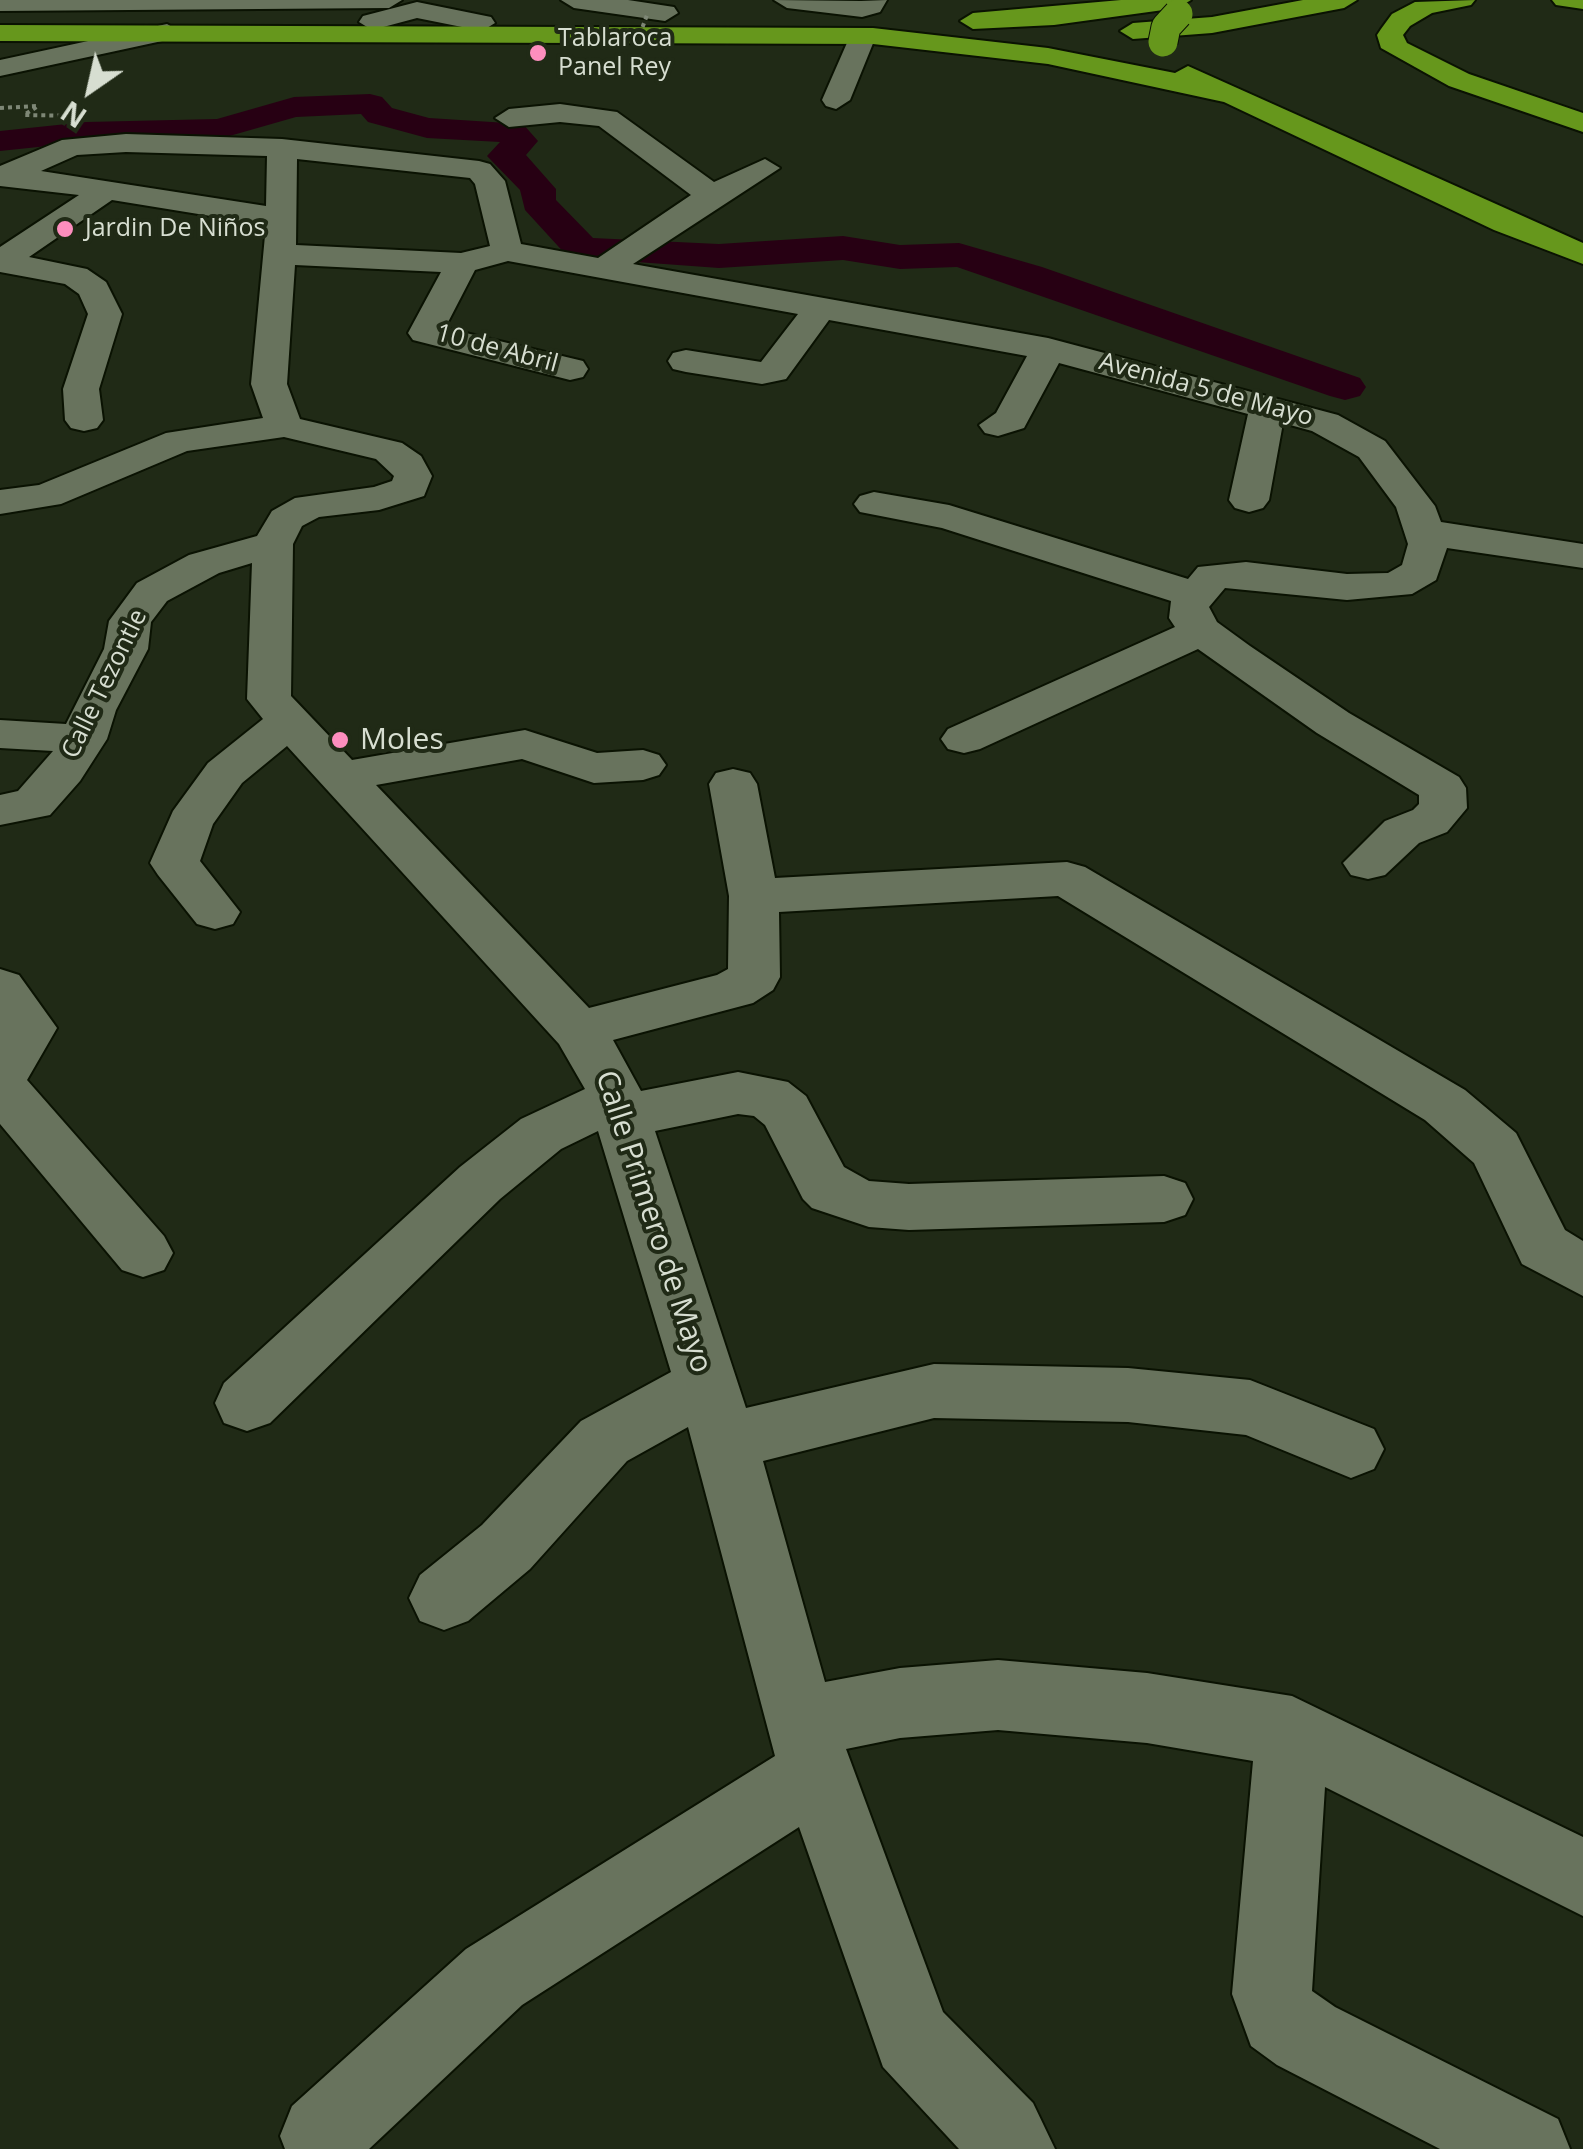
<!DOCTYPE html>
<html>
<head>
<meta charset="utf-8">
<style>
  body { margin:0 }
  #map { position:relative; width:1583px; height:2149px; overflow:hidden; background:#202a16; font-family:"Open Sans",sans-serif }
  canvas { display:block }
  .north { position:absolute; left:40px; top:40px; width:100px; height:100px; -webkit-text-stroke:8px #202a16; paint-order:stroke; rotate:214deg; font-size:28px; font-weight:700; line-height:40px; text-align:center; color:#d7ded1 }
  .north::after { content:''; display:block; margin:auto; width:35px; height:45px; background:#d7ded1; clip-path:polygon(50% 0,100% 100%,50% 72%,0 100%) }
</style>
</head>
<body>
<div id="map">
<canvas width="1583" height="2149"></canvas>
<div class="north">N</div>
</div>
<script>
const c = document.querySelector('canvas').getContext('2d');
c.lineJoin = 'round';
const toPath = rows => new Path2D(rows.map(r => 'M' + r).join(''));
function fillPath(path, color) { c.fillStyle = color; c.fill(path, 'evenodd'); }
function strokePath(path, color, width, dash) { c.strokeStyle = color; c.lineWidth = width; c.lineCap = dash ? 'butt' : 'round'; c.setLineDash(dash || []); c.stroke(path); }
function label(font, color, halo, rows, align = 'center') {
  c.font = font + ' "Open Sans",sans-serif'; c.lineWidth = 8; c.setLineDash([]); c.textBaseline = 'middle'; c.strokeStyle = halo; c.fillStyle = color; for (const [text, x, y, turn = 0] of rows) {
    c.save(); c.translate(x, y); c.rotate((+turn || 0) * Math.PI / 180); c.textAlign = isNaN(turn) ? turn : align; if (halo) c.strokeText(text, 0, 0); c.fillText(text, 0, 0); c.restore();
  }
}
const river = toPath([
  [370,94,382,97,392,108,429,118,523,124,538,141,526,155,556,189,556,200,593,238,719,244,843,236,900,245,959,243,1042,267,1360,378,1366,387,1360,396,1345,400,1330,396,957,267,900,269,843,260,719,268,568,257,525,210,520,190,487,156,500,142,427,138,368,122,361,114,296,117,219,139,86,142,0,151,0,131,86,122,217,119,294,97,370,94]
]);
const path = toPath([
  [0,108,38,106,24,115,83,116,79,118]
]);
const minor = toPath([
  [0,0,402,0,389,8,0,11,0,0],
  [561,0,628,0,674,7,678,13,665,21,574,8,561,0],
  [774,0,861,1,887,0,880,12,862,17,787,8,774,0],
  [417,2,491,17,495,23,482,31,417,18,372,30,359,22,363,16,417,2],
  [167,24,180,32,176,38,0,76,0,60,167,24],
  [863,28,876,36,850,100,836,109,826,106,822,100,850,36,863,28],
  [560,104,617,112,714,182,765,159,780,168,633,264,1048,338,1338,415,1385,441,1435,506,1441,522,1583,544,1583,568,1447,548,1436,580,1412,594,1347,600,1225,588,1209,607,1217,622,1250,646,1349,713,1459,777,1466,788,1467,808,1447,832,1419,843,1385,875,1368,879,1351,875,1343,863,1385,821,1413,810,1419,804,1419,795,1317,733,1198,649,980,749,964,753,948,749,941,739,948,729,1175,627,1169,618,1171,601,942,528,860,512,854,504,860,496,874,492,949,505,1188,579,1198,567,1246,562,1347,574,1388,573,1402,565,1408,544,1396,507,1359,457,1312,431,1283,423,1269,500,1263,508,1249,512,1235,508,1229,500,1248,414,1059,363,1024,428,998,436,985,433,979,425,996,413,1027,356,829,320,786,379,762,384,686,372,673,369,668,361,673,353,686,350,761,362,798,314,508,261,475,270,445,328,583,361,588,369,583,377,570,380,413,340,408,333,441,272,295,265,287,384,300,419,402,443,421,456,432,476,424,496,379,510,319,517,302,526,293,544,291,696,352,760,525,730,597,753,643,750,659,755,666,765,659,775,643,780,594,783,522,759,376,785,589,1008,717,975,728,969,729,896,709,784,716,773,733,769,750,773,757,784,775,878,1067,862,1085,867,1465,1090,1516,1133,1565,1230,1583,1241,1583,1296,1522,1264,1474,1163,1425,1120,1058,896,779,912,780,977,773,990,753,1003,613,1040,641,1091,738,1072,788,1082,806,1096,844,1167,869,1181,909,1184,1164,1176,1185,1183,1193,1199,1185,1215,1164,1222,909,1230,869,1227,812,1208,803,1199,765,1125,754,1116,738,1114,655,1131,746,1408,934,1364,1128,1368,1250,1380,1374,1429,1384,1449,1374,1469,1351,1478,1246,1435,1128,1422,934,1418,763,1461,825,1682,900,1668,998,1660,1147,1673,1292,1696,1583,1837,1583,1916,1325,1787,1312,1991,1335,2007,1558,2119,1570,2149,1440,2149,1277,2065,1251,2046,1232,1994,1253,1761,1147,1743,998,1730,900,1738,846,1749,943,2012,1033,2103,1055,2149,959,2149,883,2067,799,1827,522,2005,369,2149,285,2149,280,2136,292,2106,466,1949,775,1756,688,1427,627,1461,530,1569,468,1621,444,1630,420,1621,409,1598,420,1575,482,1525,581,1421,671,1372,598,1131,561,1149,500,1199,270,1423,247,1431,224,1423,215,1403,224,1383,460,1167,521,1119,585,1089,559,1044,287,746,242,783,213,824,200,861,240,912,233,924,215,929,197,924,158,875,150,863,173,811,208,763,263,719,247,699,252,563,219,573,167,601,151,622,148,649,116,710,107,739,80,781,50,815,0,825,0,795,18,791,53,751,0,748,0,720,66,724,104,649,109,621,137,583,189,555,257,536,272,511,295,498,374,487,392,481,394,476,376,459,284,437,187,451,61,504,0,514,0,490,39,485,166,433,263,418,251,384,266,225,112,200,29,257,87,269,106,282,122,314,99,389,103,420,97,428,84,431,71,428,65,420,63,389,88,314,79,294,65,284,0,272,0,247,79,195,0,186,0,166,62,140,126,134,282,139,479,161,490,164,505,181,521,244,598,258,691,195,599,126,560,122,509,127,495,118,509,109,560,104],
  [126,152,267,156,266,206,41,171,77,155,126,152],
  [297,159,470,178,475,184,490,246,461,253,296,245,297,159],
  [0,969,19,975,57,1028,27,1080,164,1236,173,1253,164,1270,143,1277,122,1270,0,1124,0,969]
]);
const highway = toPath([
  [1121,0,1191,0,1178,8,1054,25,973,29,960,21,973,13,1121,0],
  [1303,0,1357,0,1344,8,1212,33,1133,39,1120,31,1133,23,1212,17,1303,0],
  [1475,0,1471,5,1432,13,1410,26,1403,35,1407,43,1469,74,1583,113,1583,132,1449,86,1381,48,1377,35,1381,29,1392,14,1415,2,1475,0],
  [1552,0,1583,0,1583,9,1556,5,1552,0],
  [0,25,873,28,1048,48,1175,73,1188,66,1583,243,1583,264,1494,230,1224,102,1048,64,873,44,0,41,0,25]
]);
const pathBridge = toPath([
  [637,42,647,15]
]);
const highwayBridge = toPath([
  [1163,42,1166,27,1178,14]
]);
const markers = [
  [538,53,10,"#fd8ebe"],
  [65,229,10,"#fd8ebe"],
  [340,740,10,"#fd8ebe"]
];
const farPoinames = [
  ["Tablaroca",558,39],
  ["Panel Rey",558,68],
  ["Jardin De Niños",85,229]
];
const farStreetnames = [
  ["10 de Abril",497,349,15],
  ["Avenida 5 de Mayo",1206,390,15],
  ["Calle Tezontle",105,684,-64]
];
const poiNames = [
  ["Moles",360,740]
];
const streetNames = [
  ["Calle Primero de Mayo",653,1222,72]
];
fillPath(river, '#270013');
strokePath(minor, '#0a1202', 4);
strokePath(highway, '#0a1202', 4);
strokePath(path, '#7e8776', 4, [4, 4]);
fillPath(minor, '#68735d');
fillPath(highway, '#66971c');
strokePath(highwayBridge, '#0a1202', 31, []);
strokePath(pathBridge, '#7e8776', 4, [4, 4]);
strokePath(highwayBridge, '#66971c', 29);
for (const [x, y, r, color] of markers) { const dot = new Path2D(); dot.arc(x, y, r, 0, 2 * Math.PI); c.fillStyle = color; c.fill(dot); strokePath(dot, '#202a16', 4); }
label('25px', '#d7ded1', '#202a16', farPoinames, 'left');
label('25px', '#d7ded1', '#202a16', farStreetnames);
label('30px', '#d7ded1', '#202a16', poiNames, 'left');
label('30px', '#d7ded1', '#202a16', streetNames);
</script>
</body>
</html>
